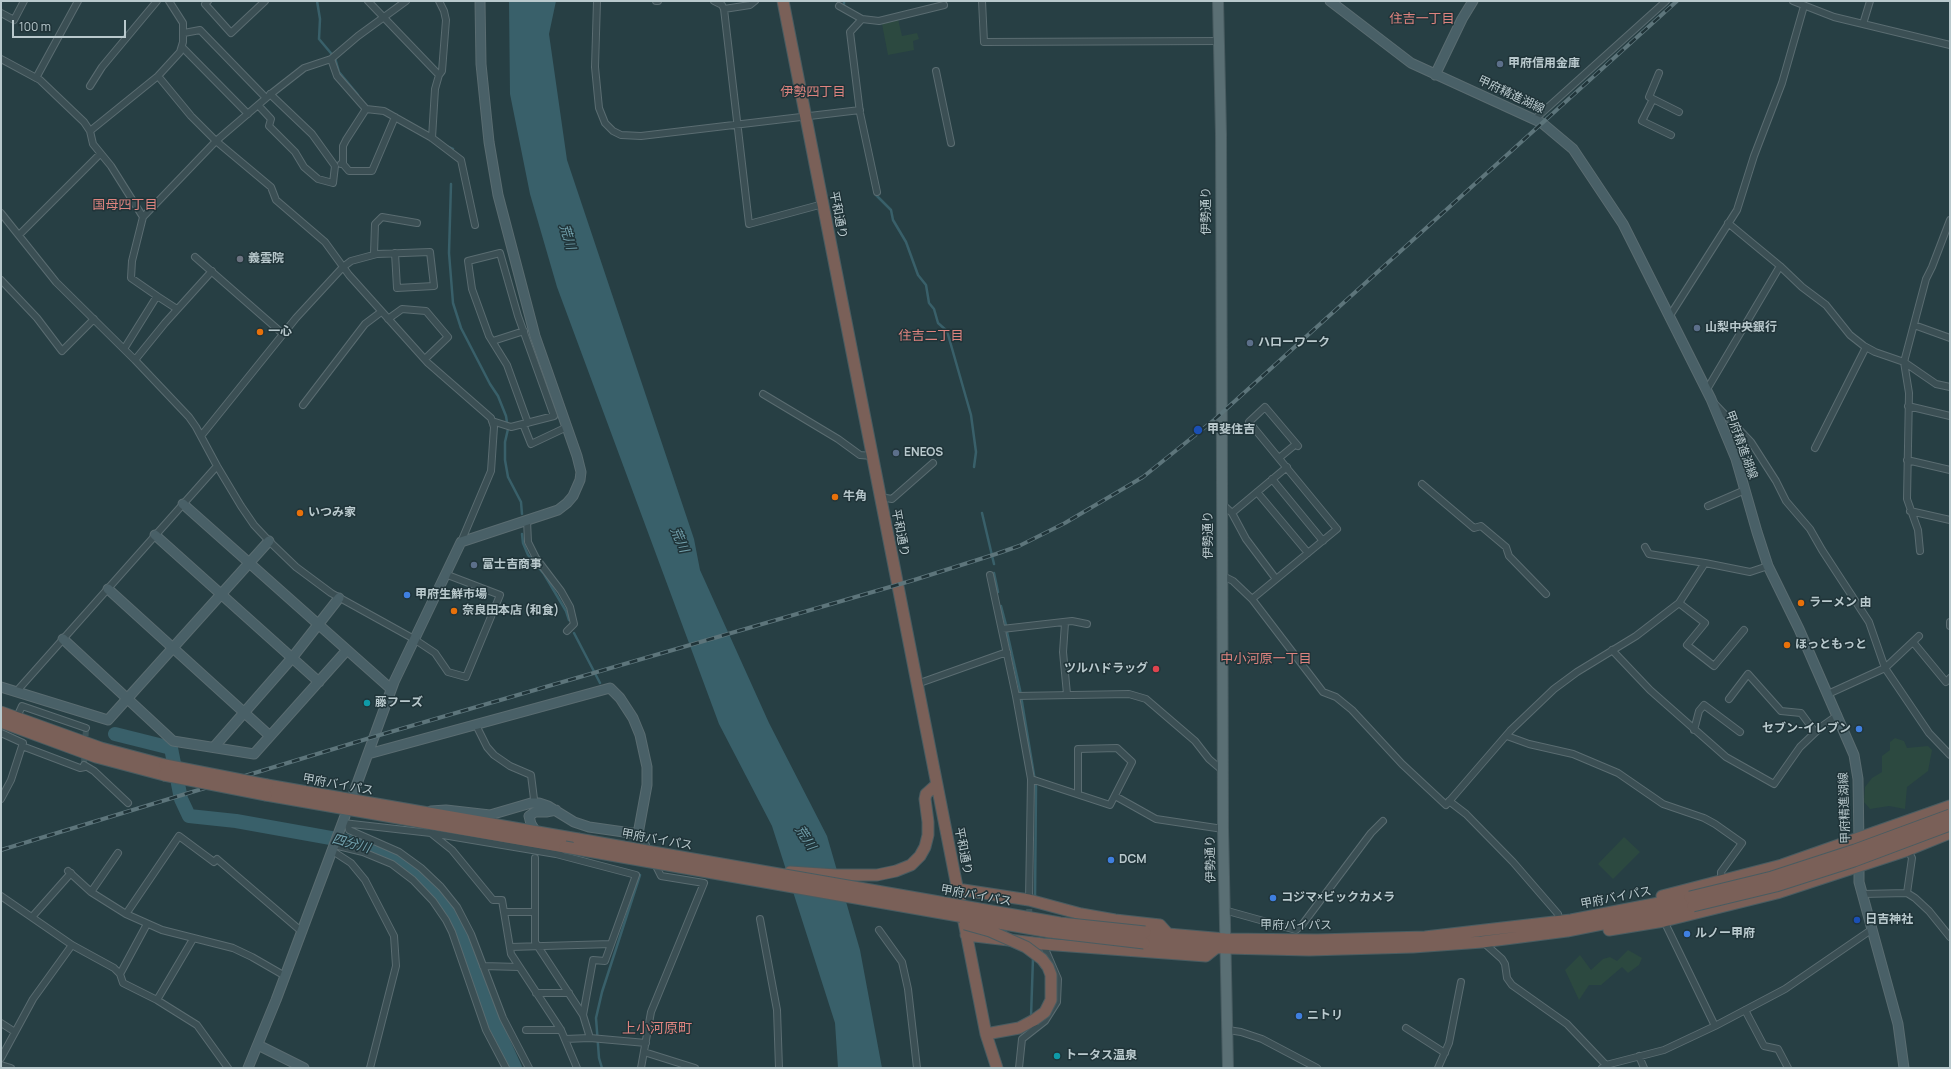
<!DOCTYPE html>
<html>
<head>
<meta charset="utf-8">
<style>
  body { margin:0 }
  #map { position:relative; width:1951px; height:1069px; overflow:hidden; background:#273f44; font-family:Manrope,sans-serif }
  canvas { display:block }
  .frame { position:absolute; inset:0; border:2px solid #b9c9cd; pointer-events:none }
  .scale { position:absolute; left:12px; top:20px; width:114px; height:18px; box-sizing:border-box; border:2px solid #b9c9cd; border-top:0; padding-left:5px; font-size:12px; line-height:14px; white-space:nowrap; color:#b9c9cd; -webkit-text-stroke:3px #203439; paint-order:stroke }
</style>
</head>
<body>
<div id="map">
<canvas width="1951" height="1069"></canvas>
<div class="frame"></div>
<div class="scale">100 m</div>
</div>
<script>
const c = document.querySelector('canvas').getContext('2d');
c.lineJoin = 'round';
function fillPath(path, color) { c.fillStyle = color; c.fill(path, 'evenodd'); }
const toPath = rows => new Path2D(rows.map(r => 'M' + r).join(''));
function strokePath(path, color, width, dash) { c.strokeStyle = color; c.lineWidth = width; c.lineCap = dash ? 'butt' : 'round'; c.setLineDash(dash || []); c.stroke(path); }
function label(font, color, halo, rows, align = 'center') {
  c.font = font + ' Manrope,"Noto Sans JP",sans-serif'; c.lineWidth = 3; c.setLineDash([]); c.textBaseline = 'middle'; c.strokeStyle = halo; c.fillStyle = color; for (const [text, x, y, turn = 0] of rows) {
    c.save(); c.translate(x, y); c.rotate((+turn || 0) * Math.PI / 180); c.textAlign = isNaN(turn) ? turn : align; if (halo) c.strokeText(text, 0, 0); c.fillText(text, 0, 0); c.restore();
  }
}
const green = toPath([
  [898,19,902,36,917,33,919,39,913,41,914,50,888,55,882,24],
  [1895,738,1904,741,1907,748,1928,746,1932,750,1928,771,1907,787,1905,809,1889,806,1870,809,1864,802,1865,787,1872,778,1882,772,1882,756,1890,750,1890,742],
  [1624,837,1640,852,1613,879,1598,864],
  [1628,950,1642,958,1639,965,1628,973,1622,967,1601,985,1589,985,1579,1000,1565,970,1580,955,1591,970,1603,959,1610,957,1617,961]
]);
const water = toPath([
  [509,1,556,1,549,34,567,160,694,539,700,570,769,723,827,836,860,950,882,1068,838,1068,835,1023,772,826,719,724,557,287,530,194,510,94]
]);
const stream = toPath([
  [317,1,320,19,319,39,335,58,339,72,358,95],
  [844,1,844,6],
  [446,146,453,149],
  [451,184,449,253,453,303,461,328,490,384,498,396,506,416,508,429,505,442,505,460,508,477,521,502,522,514],
  [876,195,891,210,893,220,906,242,918,275,926,285,929,303,934,309,938,323,947,331,971,415,976,452,974,467],
  [982,513,994,564],
  [522,534,523,543,528,555,544,574,566,611,569,620],
  [994,573,998,592],
  [1001,606,1006,625],
  [1007,632,1020,690,1036,787,1035,899],
  [574,633,600,683],
  [1031,1017,1033,958],
  [602,1068,599,1058,596,1018,602,992,640,875]
]);
const river = toPath([
  [115,734,171,748,181,799,189,816,236,821,342,840,372,849,400,862,419,877,439,896,455,921,491,1015,515,1068]
]);
const streetTunnel = toPath([
  [84,763,86,728],
  [1029,900,1030,944]
]);
const street = toPath([
  [208,1,205,4,231,33,265,1],
  [368,1,439,75],
  [597,1,595,67,599,108,605,123,613,131,621,135,641,136,860,110],
  [656,1,658,1],
  [714,1,722,5,724,9,749,224,823,204],
  [982,1,984,42,1219,41],
  [1793,1,1834,17,1950,45],
  [839,6,862,19],
  [724,9,750,5,755,1],
  [1,13,14,20,24,1],
  [1863,24,1870,1],
  [184,33,200,30,266,98],
  [182,47,248,114],
  [1,59,40,80,84,122,90,131,93,144,111,166,143,217,132,261,131,278,157,296,124,349],
  [331,59,337,76,366,109,384,111,432,138,461,160,475,225],
  [936,71,951,143],
  [1659,73,1649,97,1679,112],
  [158,76,191,116,216,141,271,187,276,200,325,242,349,275,428,363,491,418,494,427,491,471,461,542],
  [36,78,78,1],
  [90,86,102,67,157,1],
  [1653,99,1642,121,1671,135],
  [258,105,271,119,269,126,295,152,304,167,318,179,333,183,335,166,312,134,270,94],
  [1535,119,1666,1],
  [90,131,158,76,180,52,183,42,183,23,169,1],
  [432,138,435,89,439,75,442,71,446,20,444,11,439,1],
  [341,164,343,164,343,146,346,140,366,109],
  [343,164,349,171,372,171,395,117],
  [877,192,860,113,850,32,862,19,879,21,944,5],
  [1,213,56,282,135,360,189,417,196,427,217,466,241,506,254,525,269,541,296,567,331,593,414,639,435,653,448,672,466,677,500,595,445,574],
  [143,217,216,141,272,93,304,68,331,59,358,36,406,1],
  [1728,223,1780,266,1802,287,1826,305,1850,335,1864,346,1875,352,1904,362,1936,384,1950,387],
  [19,235,100,154],
  [374,254,375,224,382,217,417,223],
  [195,257,283,334],
  [1,280,37,318,62,351,94,319],
  [157,296,177,309],
  [1669,317,1737,210,1754,156,1782,83,1804,6],
  [388,319,402,309,426,311,448,337,425,359],
  [1914,325,1950,338],
  [493,341,524,331],
  [135,360,165,323,212,271],
  [1706,391,1780,266],
  [763,394,838,439,860,455,872,456],
  [1714,403,1751,442,1776,481,1786,501,1810,529,1822,550,1869,622,1885,668,1929,733,1950,755],
  [303,405,365,324,381,312],
  [1908,406,1950,416],
  [492,421,511,427,554,416,518,316,500,253,468,261,472,289,489,336,507,365,528,423],
  [523,424,531,444,567,427],
  [201,436,296,318,343,267,351,261,377,254,430,252,434,286,397,288,395,253],
  [1815,448,1866,347],
  [1279,458,1296,444],
  [1907,460,1950,470],
  [1272,479,1323,541],
  [1422,484,1474,528,1481,526,1506,547,1509,556,1546,594],
  [1257,492,1308,553],
  [880,497,892,499,933,463],
  [1221,503,1232,513,1246,539,1276,579],
  [1708,506,1745,490],
  [1910,511,1950,520],
  [1232,513,1287,467],
  [527,520,528,542,536,558,561,591,570,607,574,624,567,631],
  [1645,547,1649,554,1705,563],
  [1920,551,1918,530,1907,499,1909,393,1904,362,1926,279,1932,267,1950,220],
  [990,575,1016,696,1031,779,1029,900],
  [1223,576,1233,581,1252,599,1323,692,1336,697,1352,710,1402,764,1446,805,1510,731,1554,689,1577,672,1636,636,1679,603,1705,563,1750,572,1768,566],
  [1252,599,1337,529,1249,422,1265,407,1298,446],
  [1679,603,1705,623,1687,645,1714,666,1744,630],
  [1950,622,1950,626],
  [1065,623,1063,652,1067,694],
  [1002,629,1072,621,1087,624],
  [1913,642,1946,682,1950,678],
  [1612,650,1650,690,1726,757,1774,784,1800,747,1821,727,1838,715],
  [917,684,1007,652],
  [16,692,217,466],
  [1828,694,1885,668,1919,636],
  [1016,696,1129,694,1146,699,1195,741,1209,759,1223,771],
  [1729,699,1748,674,1781,711,1801,713,1815,732],
  [16,719,22,706,86,728],
  [476,725,487,747,494,755,510,766,531,775,534,799],
  [1694,730,1699,711,1704,705,1740,732],
  [1,733,23,743,11,780,1,799],
  [1507,736,1529,744,1573,754,1618,773,1663,804,1704,818,1715,824,1742,843,1721,872,1721,881],
  [22,746,80,768,85,767],
  [84,765,94,771,128,803],
  [1031,779,1110,805,1132,762,1117,748,1078,749,1078,794],
  [1115,796,1156,819,1223,829],
  [1449,801,1466,814,1513,862,1558,914,1560,922],
  [343,823,431,833,556,854,636,875,605,961,593,960,583,1015],
  [348,825,349,830,399,852,421,868,441,887,457,907,471,934,503,1018,529,1068],
  [432,834,452,850,493,900,502,900,511,954,561,1030,577,1068],
  [638,834,642,836,649,852],
  [334,845,363,852,392,864,413,880,433,901,446,920,452,932,486,1030,506,1068],
  [331,850,351,863,365,880,394,936,396,966,370,1068],
  [535,858,535,942,583,1015,590,1038,646,1043],
  [68,871,91,892,126,914,162,930,233,948,252,957,285,976],
  [91,892,118,853],
  [1907,893,1912,858,1908,850],
  [1862,894,1907,893,1915,898,1929,911,1950,937],
  [1,896,72,945,114,968,120,974,123,983,157,1000,197,1025,228,1068],
  [1224,910,1296,930,1302,925,1371,833,1383,821],
  [504,912,535,912],
  [126,914,179,836,214,862,217,859,301,931],
  [32,917,71,873],
  [760,919,777,1010,779,1068],
  [1664,921,1715,1026],
  [879,930,902,962,908,989,917,1068],
  [1483,942,1502,959,1505,964,1507,978,1512,985,1567,1024,1606,1065],
  [510,947,611,944],
  [483,966,519,967],
  [120,974,147,924],
  [536,993,569,993],
  [157,1000,193,939],
  [1745,1010,1764,1046,1778,1049,1788,1068],
  [1,1023,15,1032],
  [1406,1028,1445,1053],
  [526,1030,561,1030],
  [1228,1030,1241,1032,1262,1039,1317,1068],
  [565,1039,590,1038],
  [644,1052,695,1068],
  [1639,1056,1644,1068],
  [1,1058,33,999,72,945],
  [1,1065,11,1068],
  [641,1068,651,1012,704,883,661,876,654,862],
  [1019,1068,1022,1039,1045,1021,1057,1002,1058,979,1043,944],
  [1438,1068,1449,1043,1461,982],
  [1602,1068,1606,1065,1664,1050,1715,1026,1785,989,1871,930]
]);
const secondary = toPath([
  [1330,1,1411,63,1542,123,1573,149,1623,224,1711,399,1736,459,1757,532,1768,566,1799,629,1854,755,1858,779,1859,844],
  [1435,75,1462,19,1473,1],
  [183,504,391,689],
  [155,535,319,682],
  [108,589,270,736],
  [63,639,173,741,254,754,347,650],
  [1,687,108,720,269,541],
  [214,747,292,658,339,598],
  [368,754,610,688,620,698,633,718,640,735,647,767,647,785,638,834,589,827,574,822,548,806,539,803,531,803,490,815,446,810,431,811],
  [354,792,394,682,461,542,558,510,567,503,573,496,580,480,581,472,577,456,535,336,498,195,489,142,481,64,480,1],
  [536,832,531,824,529,816,535,812,546,812,556,810],
  [1859,861,1859,882,1898,1024,1904,1068],
  [258,1045,304,1068],
  [248,1068,276,1000,345,816]
]);
const primary = toPath([
  [1218,1,1221,134,1223,829,1228,1068]
]);
const highway = toPath([
  [783,1,986,1034,997,1068],
  [1,712,101,748,165,765],
  [1,722,96,757,164,775],
  [267,785,578,839],
  [266,795,565,847],
  [790,872,836,875,877,875,896,871,911,865,920,856,925,847,928,835,928,822,925,799,926,794,936,785],
  [957,889,1029,900,1081,914,1115,920,1160,925,1169,935],
  [1662,896,1782,865,1950,806],
  [1609,930,1664,921,1777,893,1908,850,1950,833],
  [1145,932,1225,939,1317,940,1425,937,1571,920,1690,897],
  [966,935,1043,944,1206,956,1216,948],
  [1144,943,1225,948,1309,950,1413,947,1482,942,1567,931,1693,906],
  [986,1034,1019,1028,1034,1020]
]);
const rail = toPath([
  [1,850,373,737,914,580,996,554,1019,546,1065,523,1143,477,1214,420,1677,1]
]);
const highwayBridge = toPath([
  [165,765,267,785],
  [164,775,266,795],
  [578,839,1060,923,1145,932],
  [565,847,1050,932,1144,943],
  [1690,897,1772,877,1855,850,1950,815],
  [1693,906,1776,886,1854,861,1950,825],
  [965,924,990,931,1026,947,1042,959,1048,967,1051,975,1051,1000,1045,1012,1034,1020]
]);
const markers = [
  [1500,64,4,"#5c6f8a"],
  [240,259,4,"#6b7280"],
  [1697,328,4,"#5c6f8a"],
  [260,332,4,"#e8710a"],
  [1250,343,4,"#5c6f8a"],
  [1198,430,5,"#1a4fb4"],
  [896,453,4,"#5c6f8a"],
  [835,497,4,"#e8710a"],
  [300,513,4,"#e8710a"],
  [474,565,4,"#5c6f8a"],
  [407,595,4,"#3f7fe0"],
  [1801,603,4,"#e8710a"],
  [454,611,4,"#e8710a"],
  [1787,645,4,"#e8710a"],
  [1156,669,4,"#e0444e"],
  [367,703,4,"#0f9aa8"],
  [1859,729,4,"#3f7fe0"],
  [1111,860,4,"#3f7fe0"],
  [1273,898,4,"#3f7fe0"],
  [1857,920,4,"#1a4fb4"],
  [1687,934,4,"#3f7fe0"],
  [1299,1016,4,"#3f7fe0"],
  [1057,1056,4,"#0f9aa8"]
];
const poiNames = [
  ["甲府信用金庫",1508,64],
  ["義雲院",248,259],
  ["山梨中央銀行",1705,328],
  ["一心",268,332],
  ["ハローワーク",1258,343],
  ["甲斐住吉",1207,430],
  ["ENEOS",904,453],
  ["牛角",843,497],
  ["いつみ家",308,513],
  ["富士吉商事",482,565],
  ["甲府生鮮市場",415,595],
  ["ラーメン 由",1809,603],
  ["奈良田本店 (和食)",462,611],
  ["ほっともっと",1795,645],
  ["ツルハドラッグ",1148,669,"right"],
  ["藤フーズ",375,703],
  ["セブン-イレブン",1851,729,"right"],
  ["DCM",1119,860],
  ["コジマ×ビックカメラ",1281,898],
  ["日吉神社",1865,920],
  ["ルノー甲府",1695,934],
  ["ニトリ",1307,1016],
  ["トータス温泉",1065,1056]
];
const streetNames = [
  ["甲府精進湖線",1511,95,25],
  ["伊勢通り",1207,211,-90],
  ["平和通り",838,215,79],
  ["甲府精進湖線",1741,445,70],
  ["平和通り",900,533,79],
  ["伊勢通り",1209,535,-90],
  ["甲府バイパス",338,785,10],
  ["甲府精進湖線",1845,808,-92],
  ["甲府バイパス",657,840,10],
  ["平和通り",963,851,79],
  ["伊勢通り",1211,859,-91],
  ["甲府バイパス",976,896,10],
  ["甲府バイパス",1616,898,-11],
  ["甲府バイパス",1296,926]
];
const neighbourhoodNames = [
  ["住吉一丁目",1422,19],
  ["伊勢四丁目",813,92],
  ["国母四丁目",125,205],
  ["住吉二丁目",931,336],
  ["中小河原一丁目",1266,659]
];
const waterNames = [
  ["荒川",567,237,73],
  ["荒川",679,540,66],
  ["荒川",805,838,57],
  ["四分川",351,844,15]
];
const quarterNames = [
  ["上小河原町",657,1029]
];
fillPath(green, '#2c4940');
fillPath(water, '#39606a');
strokePath(stream, '#39606a', 2.5);
strokePath(river, '#39606a', 14);
strokePath(streetTunnel, '#3d5459', 6, [6, 3]);
strokePath(street, '#5a6c71', 8);
strokePath(secondary, '#5a6c71', 11);
strokePath(primary, '#485b60', 12);
strokePath(highway, '#495c61', 13);
strokePath(street, '#3b4f54', 6);
strokePath(secondary, '#496067', 9);
strokePath(primary, '#5a6f74', 10);
strokePath(highway, '#7a6058', 11);
strokePath(rail, '#5d757b', 4);
strokePath(rail, '#203439', 2.5, [8]);
strokePath(highwayBridge, '#495c61', 13, []);
strokePath(highwayBridge, '#7a6058', 11);
for (const [x, y, r, color] of markers) { const dot = new Path2D(); dot.arc(x, y, r, 0, 2 * Math.PI); c.fillStyle = color; c.fill(dot); strokePath(dot, '#203439', 1.5); }
label('bold 12px', '#b9c9cd', '#203439', poiNames, 'left');
label('12px', '#b9c9cd', '#203439', streetNames);
label('13px', '#df847f', '#203439', neighbourhoodNames);
label('italic 13px', '#72a1ad', '#203439', waterNames);
label('14px', '#df847f', '#203439', quarterNames);
</script>
</body>
</html>
